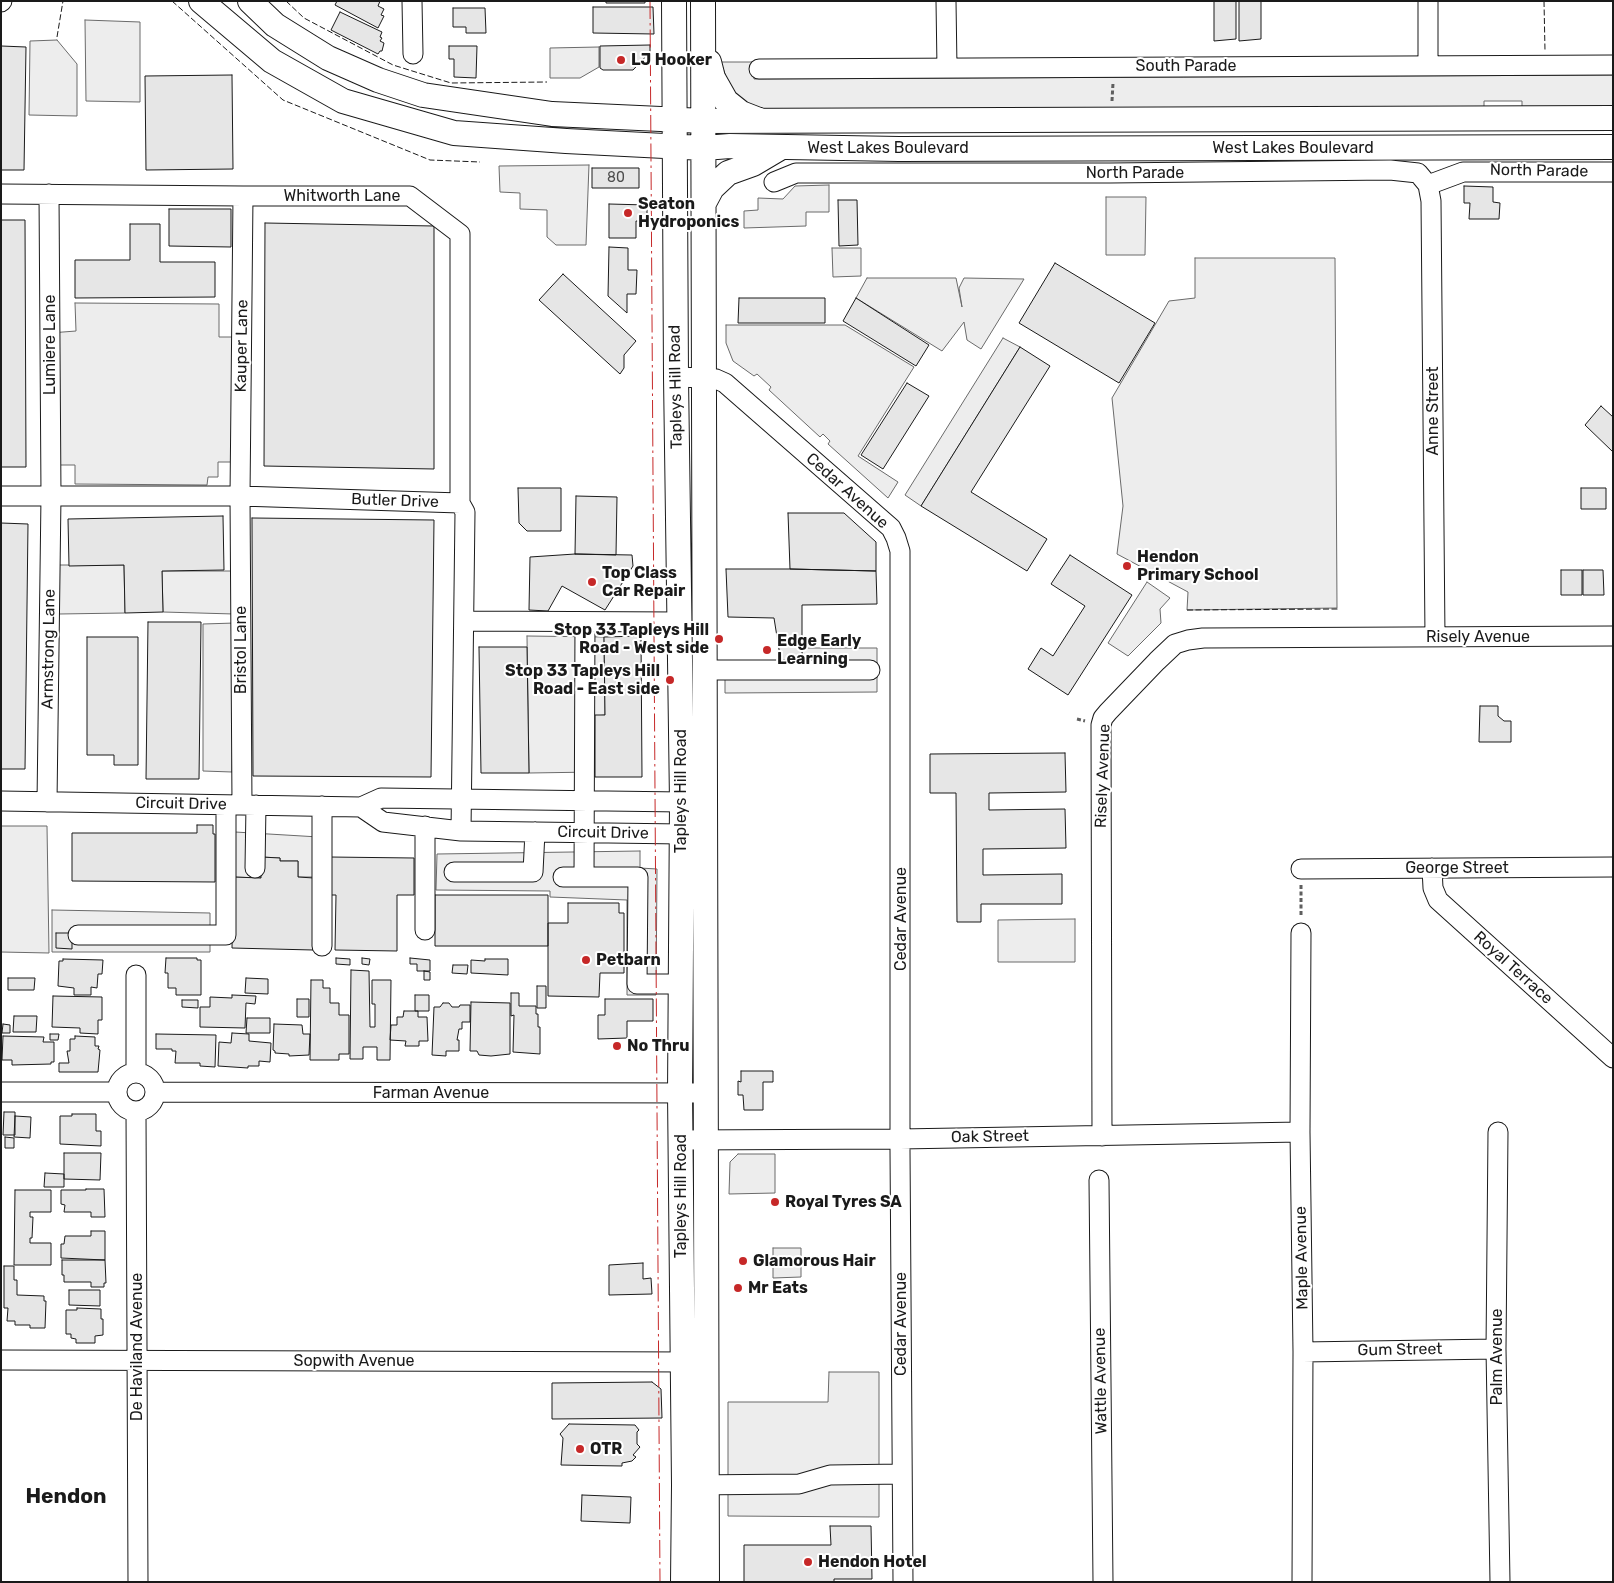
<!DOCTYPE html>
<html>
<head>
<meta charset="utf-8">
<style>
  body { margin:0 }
  #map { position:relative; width:1614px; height:1583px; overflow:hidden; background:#fff; font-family:Rubik,sans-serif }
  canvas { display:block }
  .frame { position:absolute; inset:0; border:2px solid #1a1a1a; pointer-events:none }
</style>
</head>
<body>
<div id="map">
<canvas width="1614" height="1583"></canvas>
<div class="frame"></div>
</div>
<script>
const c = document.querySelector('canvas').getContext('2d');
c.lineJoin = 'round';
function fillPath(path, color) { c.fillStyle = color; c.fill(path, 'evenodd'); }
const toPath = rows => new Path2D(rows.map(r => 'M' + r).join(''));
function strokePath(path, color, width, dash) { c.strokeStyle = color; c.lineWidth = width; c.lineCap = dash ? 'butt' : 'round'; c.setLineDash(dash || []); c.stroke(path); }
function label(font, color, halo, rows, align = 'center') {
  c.font = font + ' Rubik,sans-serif'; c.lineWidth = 4; c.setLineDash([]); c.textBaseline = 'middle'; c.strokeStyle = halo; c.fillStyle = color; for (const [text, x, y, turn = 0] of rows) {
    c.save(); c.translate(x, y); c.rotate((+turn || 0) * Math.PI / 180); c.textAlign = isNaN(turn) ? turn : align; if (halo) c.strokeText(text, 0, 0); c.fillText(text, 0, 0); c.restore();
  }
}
const built = toPath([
  [85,20,140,22,140,102,86,101,85,20],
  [57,40,77,64,77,116,29,115,30,41,57,40],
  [599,47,599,67,580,78,550,78,550,48,599,47],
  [721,62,753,62,754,79,1613,75,1613,108,1522,109,1522,101,1484,101,1484,109,765,109,750,105,737,98,728,83,721,62],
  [589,165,586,245,556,245,547,237,547,210,520,209,520,193,500,192,499,166,589,165],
  [829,185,829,212,806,212,806,226,744,228,744,211,758,210,758,198,783,199,795,186,829,185],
  [1106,197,1146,197,1145,255,1106,255,1106,197],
  [832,248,861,248,861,276,833,277,832,248],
  [1195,258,1335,258,1337,608,1187,610,1188,592,1117,554,1123,506,1112,398,1169,301,1195,298,1195,258],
  [867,278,956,278,962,307,959,288,964,278,1024,279,981,349,967,340,964,322,942,351,856,298,867,278],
  [75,303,219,304,219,337,242,337,241,462,218,462,218,477,208,477,207,485,75,484,75,465,51,465,50,333,76,331,75,303],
  [726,325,845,325,914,367,858,456,898,482,888,498,828,444,830,441,823,434,820,437,769,390,771,387,757,374,754,376,733,361,726,343,726,325],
  [1003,338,1020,347,921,506,905,495,1003,338],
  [59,565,124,565,125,613,59,614,59,565],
  [162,571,235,571,234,614,163,612,162,571],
  [1147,582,1170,598,1160,609,1161,623,1128,656,1108,643,1147,582],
  [235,623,232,772,203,771,203,624,235,623],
  [527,636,604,637,605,715,595,716,595,772,529,773,527,636],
  [802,648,877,648,877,692,725,693,725,662,802,662,802,648],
  [1,826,47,826,49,953,1,952,1,826],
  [235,832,319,837,319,877,298,877,298,861,280,861,280,858,262,857,261,878,233,877,235,832],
  [640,851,640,868,657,869,656,995,627,995,627,900,550,897,550,891,436,890,437,854,640,851],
  [52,910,210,913,210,952,52,952,52,910],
  [1075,919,1075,962,998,962,998,920,1075,919],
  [738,1154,775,1154,775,1193,729,1194,730,1162,738,1154],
  [773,1248,801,1248,801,1277,773,1278,773,1248],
  [829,1372,879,1372,879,1517,728,1516,728,1402,828,1402,829,1372]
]);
const building = toPath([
  [337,1,380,1,378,6,384,9,381,15,384,16,378,28,335,5,337,1],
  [606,1,645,1,645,3,606,3,606,1],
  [1214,1,1236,1,1236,39,1214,41,1214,1],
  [1239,1,1261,1,1261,39,1239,41,1239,1],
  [593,7,653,7,654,34,593,33,593,7],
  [453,8,485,8,486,33,466,33,466,27,453,27,453,8],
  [340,12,382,32,380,37,382,38,380,41,384,43,382,51,380,51,378,54,331,30,340,12],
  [650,45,650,52,633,70,603,70,600,68,600,46,650,45],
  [1,46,26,47,24,170,1,170,1,46],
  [449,46,477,46,476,78,454,77,454,59,449,59,449,46],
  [232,75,233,169,146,170,145,76,232,75],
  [592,168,639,168,639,188,592,188,592,168],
  [1464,186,1493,187,1493,202,1500,203,1499,219,1469,219,1470,203,1464,203,1464,186],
  [838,200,857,200,858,245,839,246,838,200],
  [609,204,647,205,647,222,636,221,636,238,609,238,609,204],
  [169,209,231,209,231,247,169,246,169,209],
  [1,220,25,220,26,467,1,467,1,220],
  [265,223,434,226,434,469,264,466,265,223],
  [130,224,160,224,160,262,215,262,215,297,75,298,75,260,130,260,130,224],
  [609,247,628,248,628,270,637,270,636,294,627,294,627,313,608,296,609,247],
  [1055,263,1155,323,1119,383,1019,323,1055,263],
  [563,274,636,341,624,355,624,368,620,374,539,300,563,274],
  [739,298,825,298,825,323,738,323,739,298],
  [856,298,929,345,916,366,843,321,856,298],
  [1020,347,1050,366,971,492,1047,539,1027,571,921,506,1020,347],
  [907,383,929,396,883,469,861,455,907,383],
  [1601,406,1613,417,1613,452,1585,425,1601,406],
  [518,488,561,488,561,531,527,531,519,523,518,488],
  [1581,488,1606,488,1606,509,1581,509,1581,488],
  [576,496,617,497,616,555,575,554,576,496],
  [788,513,844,513,876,542,876,571,790,569,788,513],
  [223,516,224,570,162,571,163,612,125,613,124,565,69,566,68,519,223,516],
  [252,518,434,520,431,777,253,776,252,518],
  [1,523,28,524,25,769,1,769,1,523],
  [575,554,632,555,633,566,605,610,562,586,548,611,529,610,530,557,575,554],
  [1070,555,1132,595,1068,695,1028,669,1041,648,1053,656,1085,606,1051,584,1070,555],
  [726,569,790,569,876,571,877,604,802,605,802,662,781,662,774,618,728,617,726,569],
  [1561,570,1582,570,1582,595,1561,595,1561,570],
  [1583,570,1603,570,1604,595,1583,595,1583,570],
  [148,622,201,622,199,779,146,779,148,622],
  [641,636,642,777,595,777,595,715,605,715,604,637,641,636],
  [87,637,138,637,138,765,114,765,114,755,87,755,87,637],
  [479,647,527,647,529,773,481,773,479,647],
  [1480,706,1498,706,1498,716,1504,721,1511,721,1511,742,1479,742,1480,706],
  [1065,753,1066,792,989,793,989,810,1065,809,1066,848,983,849,983,875,1062,874,1062,904,981,904,981,922,957,922,956,793,930,793,930,754,1065,753],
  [197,825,213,825,213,834,215,834,215,882,72,881,72,833,197,833,197,825],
  [261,857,280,858,280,861,298,861,298,877,314,878,313,950,232,948,233,877,261,878,261,857],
  [329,857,414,858,414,895,397,895,397,951,335,950,336,895,329,895,329,857],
  [435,895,548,895,548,946,435,946,435,895],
  [568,903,619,903,619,913,624,913,624,973,600,973,599,997,548,996,548,923,568,923,568,903],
  [56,933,72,933,72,949,56,948,56,933],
  [166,958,197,958,197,960,201,960,201,995,176,995,176,988,168,988,168,973,165,973,166,958],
  [336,958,350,959,350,965,336,964,336,958],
  [362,958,370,959,369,965,362,964,362,958],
  [410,958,430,960,430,971,417,971,417,964,410,964,410,958],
  [63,959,103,960,102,974,98,974,97,988,91,987,91,995,74,995,74,988,58,986,59,961,63,961,63,959],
  [485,959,508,959,508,975,471,973,471,960,485,961,485,959],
  [453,965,468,965,467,974,452,973,453,965],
  [351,970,369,971,370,1027,375,1027,375,1004,372,1004,372,980,391,980,390,1060,377,1060,377,1047,363,1047,363,1059,350,1059,351,970],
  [424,971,430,972,430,980,424,980,424,971],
  [8,978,35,978,34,990,8,990,8,978],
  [246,978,268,979,268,994,245,993,246,978],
  [311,980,323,980,323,988,330,988,330,1003,339,1003,339,1015,349,1015,349,1054,339,1054,339,1060,310,1060,311,980],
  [537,986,546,986,546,1008,537,1008,537,986],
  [511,993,519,993,519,1006,536,1006,536,1014,538,1014,538,1027,540,1027,540,1054,513,1052,514,1015,511,1016,511,993],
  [232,995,256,996,255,1004,246,1003,245,1028,200,1027,200,1007,210,1007,210,997,232,998,232,995],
  [415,995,429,995,429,1011,415,1011,415,995],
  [53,996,102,997,102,1020,98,1020,98,1034,80,1033,80,1028,52,1027,53,996],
  [297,999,309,999,309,1017,297,1017,297,999],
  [605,999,653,999,653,1021,627,1021,627,1038,598,1039,598,1015,605,1015,605,999],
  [182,1000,198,1000,198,1008,182,1007,182,1000],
  [471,1002,510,1003,510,1054,491,1056,479,1055,477,1051,470,1051,471,1002],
  [443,1003,449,1003,452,1007,459,1007,460,1005,470,1005,470,1022,462,1022,462,1029,459,1029,457,1040,459,1040,459,1051,446,1051,446,1056,432,1055,434,1007,440,1007,443,1003],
  [404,1011,418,1011,418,1017,427,1017,428,1041,419,1041,419,1046,405,1046,406,1041,390,1040,391,1025,397,1025,397,1017,403,1017,404,1011],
  [14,1016,37,1016,36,1032,13,1032,14,1016],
  [247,1018,270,1018,270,1033,246,1033,247,1018],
  [3,1024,10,1025,10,1033,2,1033,3,1024],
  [274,1024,302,1025,303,1034,310,1034,309,1055,289,1056,289,1054,275,1053,275,1051,273,1050,274,1024],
  [232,1033,249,1034,249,1041,271,1043,270,1062,259,1061,259,1066,248,1066,248,1068,218,1066,219,1042,231,1043,232,1033],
  [50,1034,59,1034,58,1040,50,1040,50,1034],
  [156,1034,216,1035,215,1067,200,1066,200,1063,175,1063,176,1051,172,1051,172,1049,156,1049,156,1034],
  [3,1036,44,1037,43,1042,54,1042,54,1062,51,1062,51,1064,12,1065,12,1060,2,1060,3,1036],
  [75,1036,95,1037,95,1046,99,1046,98,1049,100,1050,98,1072,59,1072,59,1063,69,1063,67,1051,70,1051,70,1039,75,1039,75,1036],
  [741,1071,773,1071,773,1082,763,1082,763,1110,744,1110,743,1095,738,1095,738,1081,741,1082,741,1071],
  [4,1112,15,1112,15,1135,3,1135,4,1112],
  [72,1114,96,1114,96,1131,101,1131,101,1146,60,1144,60,1116,72,1116,72,1114],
  [15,1116,31,1117,30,1138,14,1137,15,1116],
  [5,1137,14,1138,14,1148,5,1148,5,1137],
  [64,1153,101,1153,100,1180,64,1179,64,1153],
  [45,1173,64,1174,64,1187,44,1187,45,1173],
  [86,1189,104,1189,105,1217,91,1217,91,1212,64,1212,65,1205,61,1204,61,1190,86,1190,86,1189],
  [15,1190,51,1190,51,1212,30,1212,30,1217,33,1217,32,1238,30,1238,30,1243,51,1243,51,1265,14,1265,15,1190],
  [91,1231,105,1231,105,1260,61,1258,61,1244,64,1244,65,1236,91,1236,91,1231],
  [62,1260,105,1260,106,1283,104,1283,104,1287,91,1287,91,1282,64,1282,64,1275,62,1275,62,1260],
  [643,1263,643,1279,651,1278,652,1294,609,1295,609,1265,643,1263],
  [4,1266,14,1266,14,1280,17,1280,17,1295,44,1296,44,1301,46,1301,45,1328,30,1328,30,1325,15,1325,15,1321,7,1321,8,1308,4,1308,4,1266],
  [69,1290,100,1290,100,1306,69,1305,69,1290],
  [77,1308,101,1309,101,1319,103,1319,103,1335,95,1336,95,1343,76,1343,76,1339,71,1338,71,1334,66,1334,66,1310,77,1310,77,1308],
  [652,1382,661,1389,662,1418,552,1419,552,1383,652,1382],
  [569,1424,635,1425,639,1430,637,1432,637,1444,640,1447,633,1455,636,1457,632,1461,622,1463,622,1466,561,1465,563,1438,560,1434,569,1424],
  [582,1495,631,1497,630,1523,581,1521,582,1495],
  [830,1526,871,1526,872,1579,834,1579,834,1582,744,1582,744,1545,831,1545,830,1526]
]);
const path = toPath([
  [1112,101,1113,83],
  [1077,719,1085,721],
  [1301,885,1301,916]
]);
const minor = toPath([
  [412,1,413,54],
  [946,1,947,68],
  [1428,1,1428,66],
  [1,2,2,1],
  [759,69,1613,65],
  [774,182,796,173,1110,173,1390,170,1418,173,1428,185,1431,201,1435,637],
  [1428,185,1463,172,1613,172],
  [1,194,243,196,410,196,460,234,460,503],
  [676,377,705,378,716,379,725,383,891,528,896,538,900,551,900,1150,903,1582],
  [1,496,240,496,460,503,465,512,461,831],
  [464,621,680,622],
  [705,670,870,670],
  [1,801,361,807,381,798,682,802,693,809],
  [47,802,51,496,49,194],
  [242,805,240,496,243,196],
  [322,806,322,946],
  [361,807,383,822,461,831,682,834,692,827],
  [255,868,256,805],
  [1432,868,1433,888,1438,900,1613,1058],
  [1301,869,1613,867],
  [454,872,533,872,535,832],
  [563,877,638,877,637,984,681,984],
  [584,877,585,622],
  [425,930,425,826],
  [1301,933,1300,1132,1303,1352,1302,1582],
  [78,935,226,935,226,805],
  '117 1092a19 19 0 1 1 38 0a19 19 0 1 1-38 0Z',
  [136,1073,136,975],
  [1,1092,116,1092],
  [156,1092,707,1093],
  [136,1112,138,1582],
  [1498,1132,1496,1349,1500,1582],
  [1102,1136,1101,725,1103,718,1108,712,1157,661,1175,644,1188,640,1203,638,1613,636],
  [681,1140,900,1139,1300,1132],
  [1099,1180,1103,1582],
  [1303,1352,1496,1349],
  [1,1360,695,1362],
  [692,1485,799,1484,830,1475,902,1474]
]);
const major = toPath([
  [201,1,272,61,343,101,454,133,566,141,704,148,730,146,899,149,1613,147],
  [250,1,275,25,328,58,378,80,423,95,552,114,704,121,1613,118],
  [674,1,676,377,682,802,680,1093,684,1485,683,1582],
  [703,1,707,1582],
  [709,62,713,78,726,101,741,113,759,120],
  [704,203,712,188,728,173,753,164,780,148]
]);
const fence = toPath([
  [172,1,283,100,430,160,480,162],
  [286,1,304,18,393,65,451,83,547,82],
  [1544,1,1545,51],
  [57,37,63,1],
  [1187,610,1338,609]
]);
const power = toPath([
  [650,1,660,1582]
]);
const markers = [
  [621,60,5,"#c62828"],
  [628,213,5,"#c62828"],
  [1127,566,5,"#c62828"],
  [592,582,5,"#c62828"],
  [719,639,5,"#c62828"],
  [767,650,5,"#c62828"],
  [670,680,5,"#c62828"],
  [586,960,5,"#c62828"],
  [617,1046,5,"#c62828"],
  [775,1202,5,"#c62828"],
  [743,1261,5,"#c62828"],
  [738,1288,5,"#c62828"],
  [580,1449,5,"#c62828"],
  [808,1562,5,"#c62828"]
];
const numberNames = [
  ["80",616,178]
];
const poiNames = [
  ["LJ Hooker",631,60],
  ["Seaton",638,204],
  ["Hydroponics",638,222],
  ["Hendon",1137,557],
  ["Primary School",1137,575],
  ["Top Class",602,573],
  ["Car Repair",602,591],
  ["Stop 33 Tapleys Hill",709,630,"right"],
  ["Road - West side",709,648,"right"],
  ["Edge Early",777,641],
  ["Learning",777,659],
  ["Stop 33 Tapleys Hill",660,671,"right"],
  ["Road - East side",660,689,"right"],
  ["Petbarn",596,960],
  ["No Thru",627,1046],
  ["Royal Tyres SA",785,1202],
  ["Glamorous Hair",753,1261],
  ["Mr Eats",748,1288],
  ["OTR",590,1449],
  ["Hendon Hotel",818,1562]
];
const streetNames = [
  ["South Parade",1186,66],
  ["West Lakes Boulevard",888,148],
  ["West Lakes Boulevard",1293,148],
  ["North Parade",1539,171,1],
  ["North Parade",1135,173],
  ["Whitworth Lane",342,196],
  ["Lumiere Lane",50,345,-90],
  ["Kauper Lane",242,346,-89],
  ["Tapleys Hill Road",676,387,-91],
  ["Anne Street",1433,411,-90],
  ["Cedar Avenue",847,491,42],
  ["Butler Drive",395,501,2],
  ["Risely Avenue",1478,637],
  ["Armstrong Lane",49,649,-89],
  ["Bristol Lane",241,650,-90],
  ["Risely Avenue",1103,776,-88],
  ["Tapleys Hill Road",681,791,-90],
  ["Circuit Drive",181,804,1],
  ["Circuit Drive",603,833,1],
  ["George Street",1457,868],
  ["Cedar Avenue",901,919,-90],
  ["Royal Terrace",1513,968,42],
  ["Farman Avenue",431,1093],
  ["Oak Street",990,1137,-1],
  ["Tapleys Hill Road",681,1196,-90],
  ["Maple Avenue",1302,1258,-91],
  ["Cedar Avenue",901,1324,-90],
  ["De Haviland Avenue",137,1347,-90],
  ["Gum Street",1400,1350,-1],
  ["Palm Avenue",1497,1357,-90],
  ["Sopwith Avenue",354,1361],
  ["Wattle Avenue",1101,1381,-91]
];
const districtNames = [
  ["Hendon",66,1497]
];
fillPath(built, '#ededed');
strokePath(built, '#6a6a6a', 1);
fillPath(building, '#e6e6e6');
strokePath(building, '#1a1a1a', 1);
strokePath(minor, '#1a1a1a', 21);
strokePath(major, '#1a1a1a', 26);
strokePath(path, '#5f5f5f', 3, [4, 2.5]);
strokePath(minor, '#fff', 19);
strokePath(major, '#fff', 24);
strokePath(fence, '#1a1a1a', 1, [6, 2.5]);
strokePath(power, '#c62828', 1, [18, 4, 2.5, 4]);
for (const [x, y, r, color] of markers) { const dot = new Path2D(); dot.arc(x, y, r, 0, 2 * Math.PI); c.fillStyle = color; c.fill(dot); strokePath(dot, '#fff', 2); }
label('14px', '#4d4d4d', null, numberNames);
label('bold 16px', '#1a1a1a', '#fff', poiNames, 'left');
label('16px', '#1a1a1a', '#fff', streetNames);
label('bold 21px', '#1a1a1a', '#fff', districtNames);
</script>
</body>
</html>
